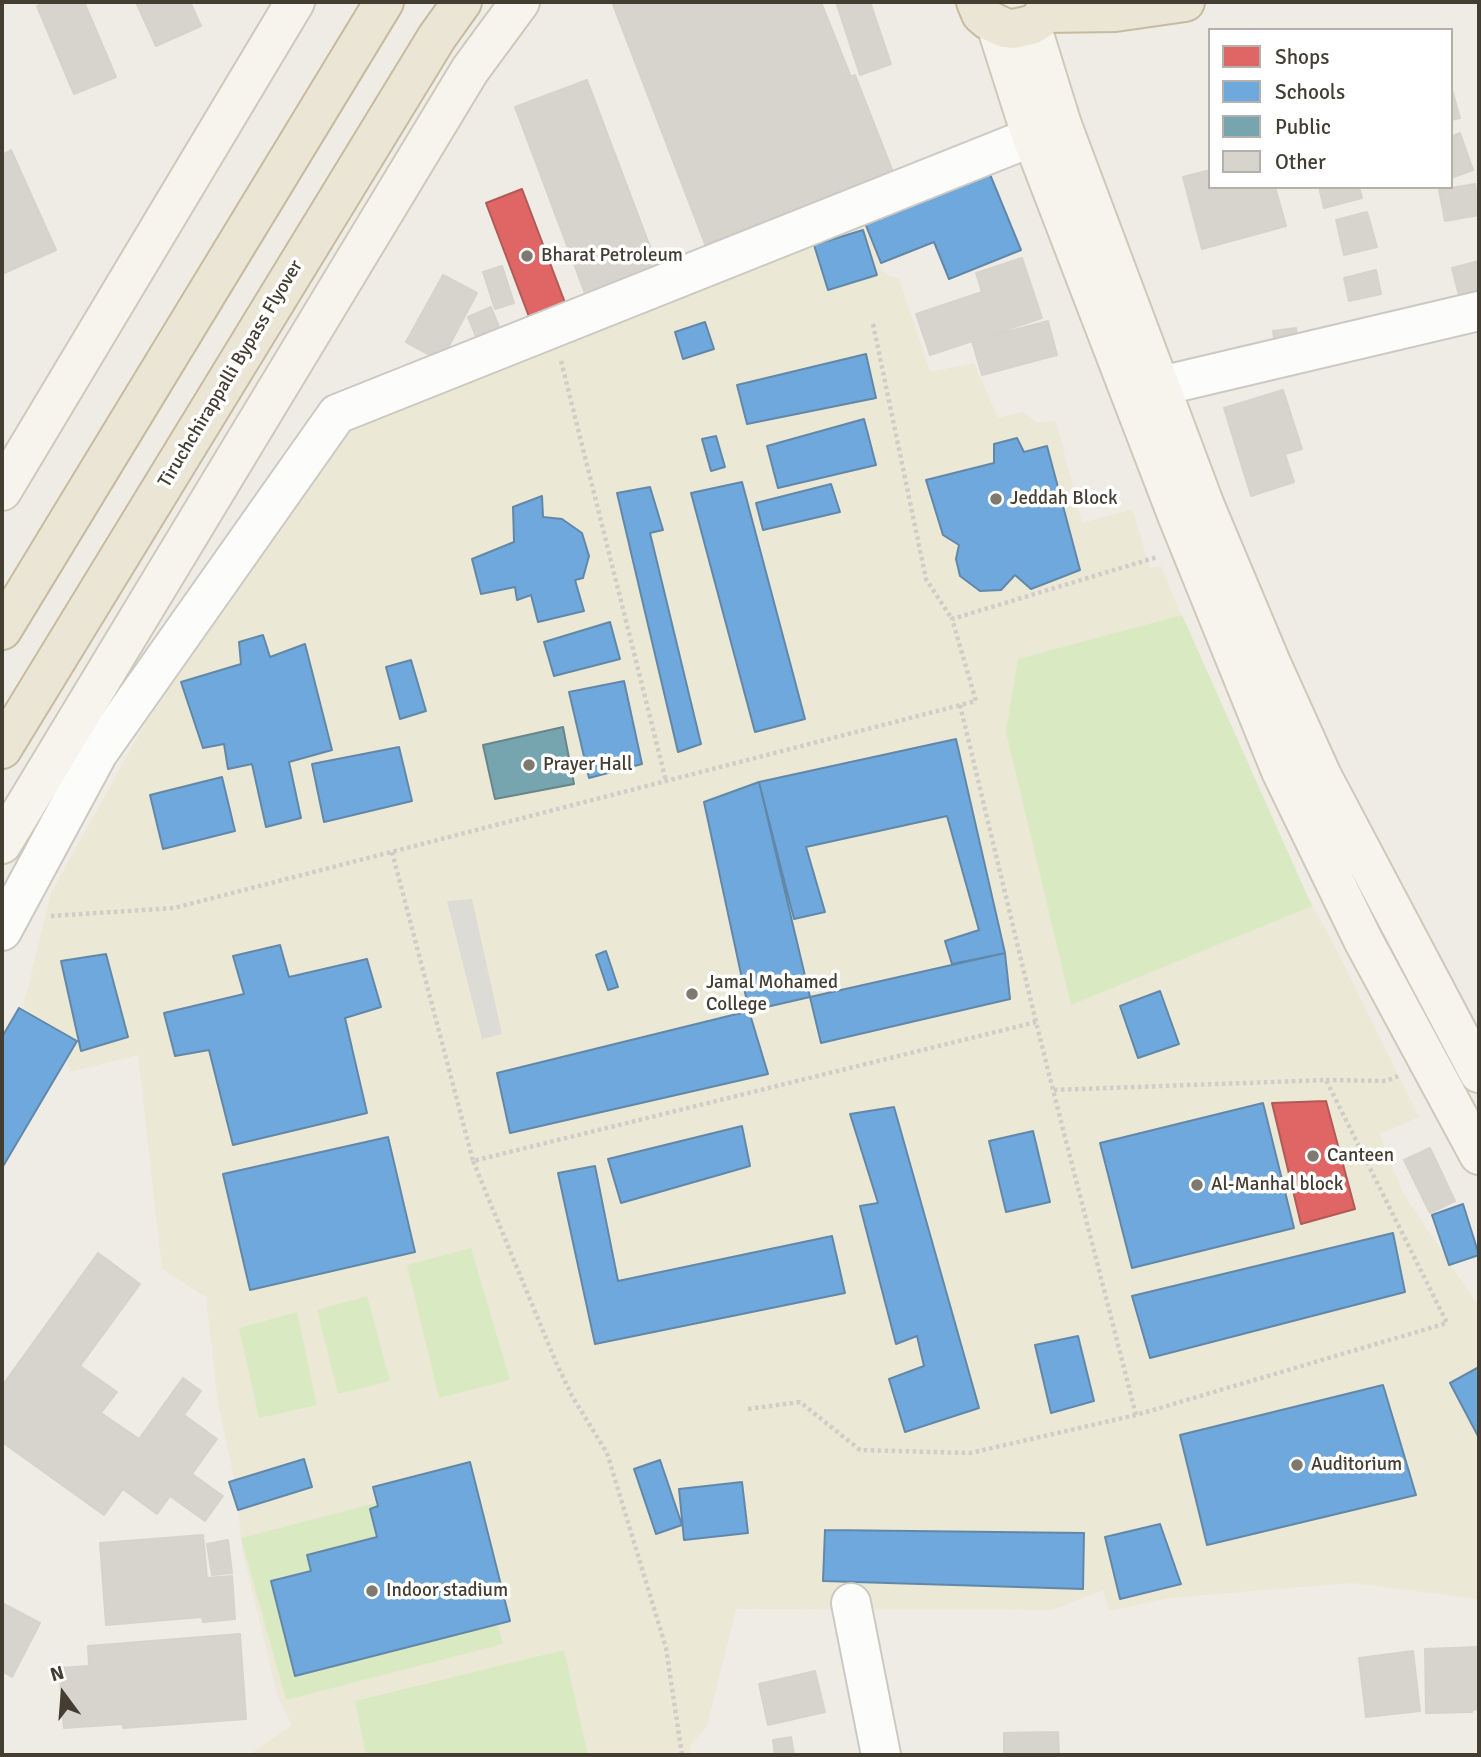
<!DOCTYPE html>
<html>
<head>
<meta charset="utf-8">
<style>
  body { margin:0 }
  #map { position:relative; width:1481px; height:1757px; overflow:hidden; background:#eeece4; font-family:Signika,sans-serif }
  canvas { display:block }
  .frame { position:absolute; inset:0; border:4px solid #433d32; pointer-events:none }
  .legend { position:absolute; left:1208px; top:28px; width:245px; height:161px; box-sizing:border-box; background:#fff; border:2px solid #b4b1ad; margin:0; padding:9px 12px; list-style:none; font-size:21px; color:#433d32 }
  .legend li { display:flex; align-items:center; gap:14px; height:35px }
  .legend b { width:35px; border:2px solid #b4b1ad }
  .north { position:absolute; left:28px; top:1659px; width:70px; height:70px; -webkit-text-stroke:5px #fff; paint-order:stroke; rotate:344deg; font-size:19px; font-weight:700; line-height:28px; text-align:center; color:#433d32 }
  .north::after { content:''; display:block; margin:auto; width:24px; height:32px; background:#433d32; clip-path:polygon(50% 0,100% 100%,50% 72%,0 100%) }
</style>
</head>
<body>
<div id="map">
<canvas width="1481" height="1757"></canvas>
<div class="frame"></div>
<ul class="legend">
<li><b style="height:19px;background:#e06666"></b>Shops</li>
<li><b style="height:19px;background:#6fa8dc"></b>Schools</li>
<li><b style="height:19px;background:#76a5af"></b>Public</li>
<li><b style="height:19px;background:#d7d4cd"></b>Other</li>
</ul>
<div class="north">N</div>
</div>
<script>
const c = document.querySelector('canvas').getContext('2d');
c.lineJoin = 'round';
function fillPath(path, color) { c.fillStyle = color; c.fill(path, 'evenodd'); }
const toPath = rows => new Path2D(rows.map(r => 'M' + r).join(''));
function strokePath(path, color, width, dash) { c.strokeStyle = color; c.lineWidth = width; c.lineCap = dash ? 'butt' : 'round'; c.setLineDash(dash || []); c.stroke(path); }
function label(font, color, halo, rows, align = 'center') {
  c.font = font + ' Signika,sans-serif'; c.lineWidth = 7; c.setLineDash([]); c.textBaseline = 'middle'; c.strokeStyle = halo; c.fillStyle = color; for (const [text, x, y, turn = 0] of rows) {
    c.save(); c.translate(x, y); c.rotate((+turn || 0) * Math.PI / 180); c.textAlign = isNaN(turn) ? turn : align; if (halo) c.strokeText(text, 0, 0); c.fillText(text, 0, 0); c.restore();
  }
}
const education = toPath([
  [865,222,882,270,889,276,899,278,930,372,974,363,998,418,1023,412,1037,423,1056,420,1082,523,1132,509,1150,568,1161,566,1231,738,1275,837,1333,943,1419,1117,1379,1134,1403,1193,1479,1307,1479,1599,1352,1583,1170,1598,1109,1611,1103,1590,1052,1610,736,1609,707,1726,690,1746,691,1755,249,1755,292,1725,278,1697,242,1549,236,1488,218,1403,206,1297,162,1269,138,1055,70,1072,60,1030,23,1008,51,893,168,682,319,440]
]);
const green = toPath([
  [1182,615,1312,906,1071,1005,1006,732,1018,659],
  [471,1248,510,1380,439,1398,407,1265],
  [367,1296,390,1381,338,1394,317,1310],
  [297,1312,317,1405,259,1418,239,1328],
  [460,1481,503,1644,286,1700,241,1538],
  [564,1650,588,1755,366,1755,355,1701]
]);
const parking = toPath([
  [472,899,502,1034,482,1039,447,901]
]);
const shops = toPath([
  [522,189,567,308,531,322,486,203,522,189],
  [1326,1101,1355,1209,1301,1224,1272,1103,1326,1101]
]);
const schools = toPath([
  [989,172,1021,250,949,279,934,242,881,263,865,223,989,172],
  [863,230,877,275,828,290,814,245,863,230],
  [705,322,714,349,683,359,675,332,705,322],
  [866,354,876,398,747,424,737,385,866,354],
  [864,419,876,465,778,488,767,446,864,419],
  [716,436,725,467,711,471,702,439,716,436],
  [1017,438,1024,452,1047,446,1080,570,1031,589,1015,575,1001,590,980,591,960,576,956,559,959,545,943,535,926,480,994,463,994,444,1017,438],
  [742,482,805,719,755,732,691,493,742,482],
  [831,484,840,512,763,530,756,503,831,484],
  [650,487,663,530,650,533,701,744,678,752,617,493,650,487],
  [542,496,543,517,562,519,582,533,589,556,583,578,575,580,584,611,538,622,531,595,517,600,515,587,481,594,472,559,514,542,513,507,542,496],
  [610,622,620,659,554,676,544,642,610,622],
  [263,635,270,657,305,644,332,750,289,762,301,818,266,827,252,764,228,769,224,744,203,748,181,682,241,664,239,642,263,635],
  [411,660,426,711,400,719,386,667,411,660],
  [624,681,642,764,589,778,569,692,624,681],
  [956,739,1005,953,952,964,945,941,979,930,947,816,806,847,825,912,794,919,759,782,956,739],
  [399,747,412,801,324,822,312,764,399,747],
  [222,777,235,831,163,849,150,795,222,777],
  [759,782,810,997,749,1011,704,802,759,782],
  [280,945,289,977,367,959,381,1007,345,1018,367,1113,233,1145,209,1050,175,1056,164,1013,244,994,233,956,280,945],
  [606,951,618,987,608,990,596,955,606,951],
  [1005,953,1010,999,821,1043,810,997,1005,953],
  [106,954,128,1037,81,1051,61,961,106,954],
  [1160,991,1179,1044,1138,1058,1120,1006,1160,991],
  [19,1008,77,1041,2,1168,2,1037,19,1008],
  [749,1011,768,1074,510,1133,497,1073,749,1011],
  [1263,1103,1294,1228,1132,1268,1100,1143,1263,1103],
  [894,1107,979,1408,905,1432,889,1379,924,1366,917,1336,896,1344,860,1206,878,1203,850,1114,894,1107],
  [742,1126,750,1166,621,1203,608,1159,742,1126],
  [1033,1131,1050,1202,1006,1212,989,1141,1033,1131],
  [388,1137,415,1252,250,1290,223,1174,388,1137],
  [595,1166,618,1281,832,1236,845,1293,595,1344,558,1173,595,1166],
  [1463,1204,1479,1255,1449,1265,1432,1215,1463,1204],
  [1393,1233,1405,1292,1150,1358,1132,1296,1393,1233],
  [1078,1336,1094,1401,1051,1413,1035,1345,1078,1336],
  [1479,1367,1479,1438,1450,1383,1479,1367],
  [1383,1385,1416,1495,1207,1545,1180,1435,1383,1385],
  [304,1459,312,1487,238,1510,229,1482,304,1459],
  [660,1460,682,1525,656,1534,634,1469,660,1460],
  [470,1462,510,1621,295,1676,271,1581,311,1571,307,1555,377,1537,370,1509,378,1506,373,1487,470,1462],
  [742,1482,748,1533,684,1540,679,1489,742,1482],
  [1160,1524,1181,1584,1120,1599,1105,1537,1160,1524],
  [825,1530,1084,1533,1083,1589,823,1581,825,1530]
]);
const public = toPath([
  [563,727,574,784,495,799,483,745,563,727]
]);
const building = toPath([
  [47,2,84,2,116,77,74,94,37,6,47,2],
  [136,2,190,2,201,26,156,46,136,2],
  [612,2,821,2,851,77,855,75,893,172,705,244,612,2],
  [836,2,870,2,891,64,860,75,836,2],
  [587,80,658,268,586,296,515,107,587,80],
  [1451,86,1460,118,1451,120,1451,86],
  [1460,133,1473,170,1451,178,1451,137,1460,133],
  [11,150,56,250,2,274,2,155,11,150],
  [1210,170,1210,187,1275,187,1286,226,1202,249,1183,177,1210,170],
  [1475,184,1479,215,1445,221,1439,190,1475,184],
  [1319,187,1359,187,1362,198,1324,208,1319,187],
  [1367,212,1377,247,1344,255,1336,220,1367,212],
  [1022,258,1042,318,930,355,916,314,982,292,976,273,1022,258],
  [1479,261,1479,294,1460,299,1452,268,1479,261],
  [502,266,514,303,495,309,483,272,502,266],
  [1376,270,1381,294,1349,301,1344,278,1376,270],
  [443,275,477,293,441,361,406,342,443,275],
  [491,307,501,332,478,342,468,317,491,307],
  [1048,321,1057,355,982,375,972,341,1048,321],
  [1296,328,1300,352,1277,356,1273,331,1296,328],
  [1283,390,1302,449,1285,454,1294,482,1251,496,1224,408,1283,390],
  [1430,1148,1455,1201,1430,1213,1404,1160,1430,1148],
  [98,1253,140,1284,80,1366,117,1392,101,1413,139,1439,183,1378,201,1391,184,1415,217,1439,192,1474,223,1496,205,1521,170,1496,157,1514,123,1489,104,1515,2,1442,2,1386,98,1253],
  [203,1535,207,1578,232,1576,235,1619,203,1622,202,1617,106,1625,100,1543,203,1535],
  [228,1540,232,1573,212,1575,207,1544,228,1540],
  [2,1603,40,1623,12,1677,2,1671,2,1603],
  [240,1634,246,1719,123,1728,123,1724,64,1728,59,1668,89,1666,88,1646,240,1634],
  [1479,1647,1479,1709,1472,1710,1472,1712,1426,1713,1425,1649,1479,1647],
  [1413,1651,1420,1711,1366,1717,1359,1658,1413,1651],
  [815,1671,825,1712,768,1725,759,1684,815,1671],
  [1058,1732,1059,1755,1004,1755,1004,1733,1058,1732],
  [791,1737,794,1755,775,1755,773,1740,791,1737]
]);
const path = toPath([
  [873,324,926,579,952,619],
  [561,361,666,781],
  [960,705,1036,1022,1053,1090,1136,1415,1447,1323,1326,1080,1053,1090],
  [392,852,473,1161,1036,1022],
  [51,916,174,908,976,701,952,619,1157,557],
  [1326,1080,1386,1081,1398,1076],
  [473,1161,555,1360,572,1396,607,1453,666,1648,682,1755],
  [748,1409,800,1402,860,1450,970,1453,1136,1415]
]);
const street = toPath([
  [1161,386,1479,311],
  [2,931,98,753,337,414,1062,125],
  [851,1603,881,1755]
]);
const secondary = toPath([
  [996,25,1032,138,1177,515,1281,771,1363,940,1479,1155],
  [1031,25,1062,125,1205,506,1271,663,1322,776,1479,1073],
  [2,491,295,2],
  [2,844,470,70,520,2]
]);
const highway = toPath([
  [976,2,981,14,988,20,1005,28,1013,29,1031,25,1039,20,1052,2],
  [1046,13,1115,12,1185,2],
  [2,630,384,2],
  [2,749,437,37,462,2]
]);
const markers = [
  [527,256,7,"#7f7a70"],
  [996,499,7,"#7f7a70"],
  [529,765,7,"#7f7a70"],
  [692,994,7,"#7f7a70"],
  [1313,1156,7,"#7f7a70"],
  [1197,1185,7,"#7f7a70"],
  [1297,1465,7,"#7f7a70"],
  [372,1591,7,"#7f7a70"]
];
const poiNames = [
  ["Bharat Petroleum",541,256],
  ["Jeddah Block",1010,499],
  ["Prayer Hall",543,765],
  ["Jamal Mohamed",706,983],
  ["College",706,1005],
  ["Canteen",1327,1156],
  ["Al-Manhal block",1211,1185],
  ["Auditorium",1311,1465],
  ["Indoor stadium",386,1591]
];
const streetNames = [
  ["Tiruchchirappalli Bypass Flyover",231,374,-59]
];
fillPath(education, '#ece8d6');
fillPath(green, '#d9eac3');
fillPath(parking, '#dddbd5');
fillPath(shops, '#e06666');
strokePath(shops, '#b15a56', 2);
fillPath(schools, '#6fa8dc');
strokePath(schools, '#6288a9', 2);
fillPath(public, '#76a5af');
strokePath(public, '#67868a', 2);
fillPath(building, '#d7d4cd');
strokePath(building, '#d6d3cb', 2);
strokePath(street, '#ccc9c2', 42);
strokePath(secondary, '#cdc9bb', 42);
strokePath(highway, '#c7bb9f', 42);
strokePath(path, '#cfcdc8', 4.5, [3.5, 3.5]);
strokePath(street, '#fcfcfb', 38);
strokePath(secondary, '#f6f4ec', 38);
strokePath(highway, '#ebe5d6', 38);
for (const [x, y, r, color] of markers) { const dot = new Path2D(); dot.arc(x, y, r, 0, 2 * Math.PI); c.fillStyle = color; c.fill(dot); strokePath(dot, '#fff', 2.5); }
label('19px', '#433d32', '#fff', poiNames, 'left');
label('19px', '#433d32', '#fff', streetNames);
</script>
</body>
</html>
